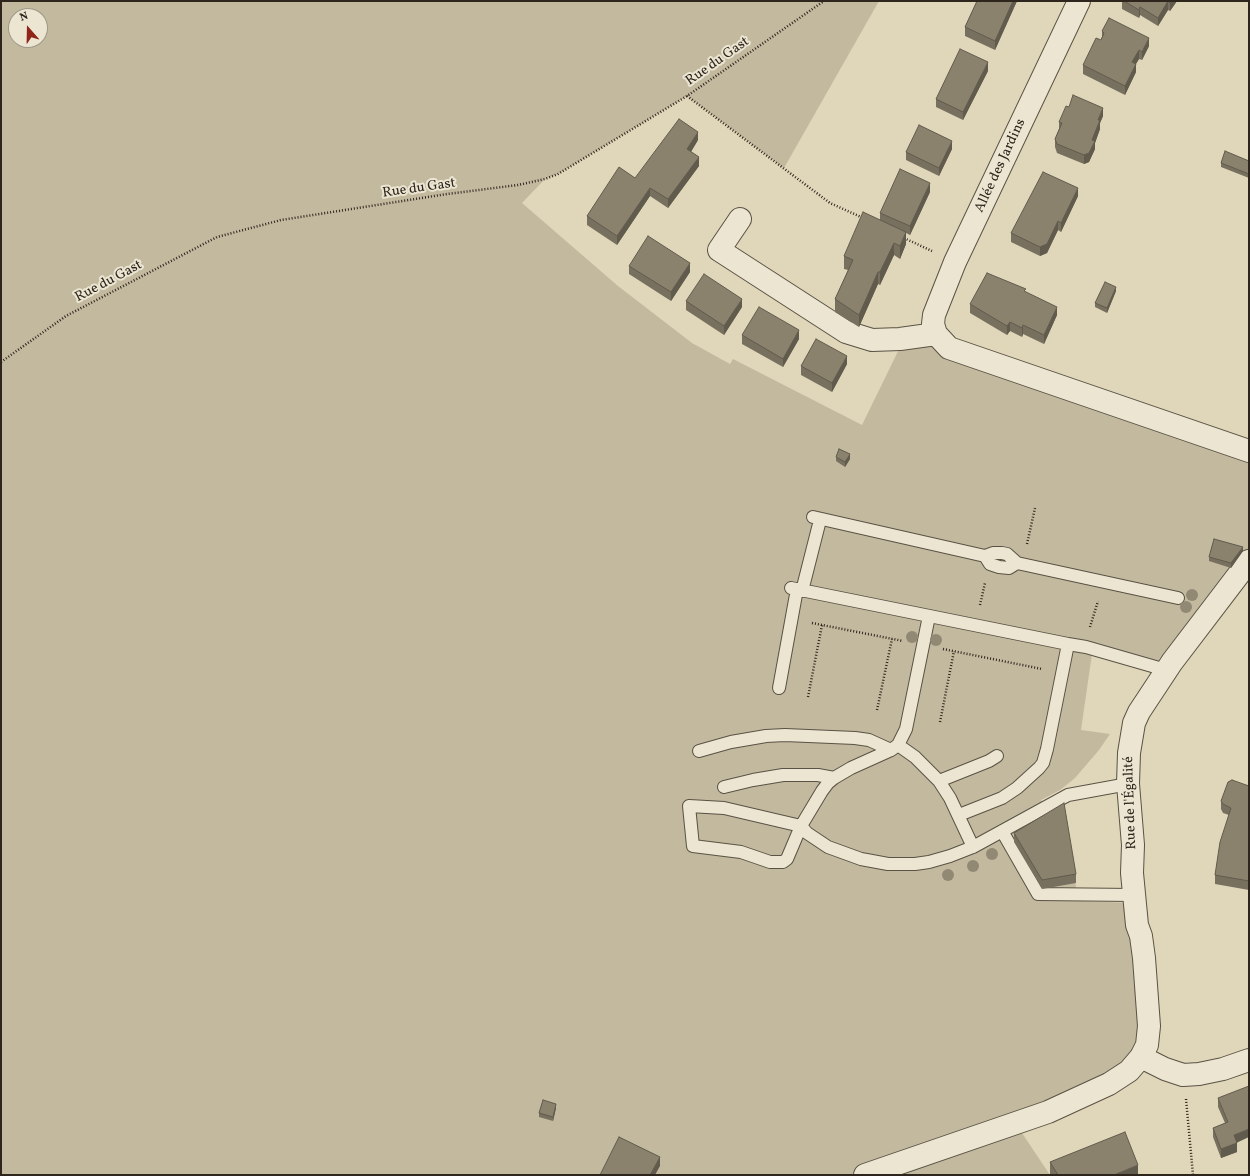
<!DOCTYPE html>
<html>
<head>
<meta charset="utf-8">
<style>
  body { margin:0 }
  #map { position:relative; width:1250px; height:1176px; overflow:hidden; background:#e0d7ba; font-family:Vollkorn,serif }
  canvas { display:block }
  .frame { position:absolute; inset:0; border:2px solid #2e251c; pointer-events:none }
  .north { position:absolute; left:8px; top:8px; width:40px; height:40px; box-sizing:border-box; background:#ebe5d2; border:1px solid #9f9889; border-radius:50%; rotate:340deg; font-size:11px; font-weight:700; line-height:16px; text-align:center; color:#2e251c }
  .north::after { content:''; display:block; margin:auto; width:14px; height:18px; background:#8f2418; clip-path:polygon(50% 0,100% 100%,50% 72%,0 100%) }
</style>
</head>
<body>
<div id="map">
<canvas width="1250" height="1176"></canvas>
<div class="frame"></div>
<div class="north">N</div>
</div>
<script>
const c = document.querySelector('canvas').getContext('2d');
c.lineJoin = 'round';
function fillPath(path, color) { c.fillStyle = color; c.fill(path, 'evenodd'); }
const toPath = rows => new Path2D(rows.map(r => 'M' + r).join(''));
function strokePath(path, color, width, dash) { c.strokeStyle = color; c.lineWidth = width; c.lineCap = dash ? 'butt' : 'round'; c.setLineDash(dash || []); c.stroke(path); }
function label(font, color, halo, rows, align = 'center') {
  c.font = font + ' Vollkorn,serif'; c.lineWidth = 4; c.setLineDash([]); c.textBaseline = 'middle'; c.strokeStyle = halo; c.fillStyle = color; for (const [text, x, y, turn = 0] of rows) {
    c.save(); c.translate(x, y); c.rotate((+turn || 0) * Math.PI / 180); c.textAlign = isNaN(turn) ? turn : align; if (halo) c.strokeText(text, 0, 0); c.fillText(text, 0, 0); c.restore();
  }
}
const green = toPath([
  [1,1,879,1,784,168,687,96,558,174,545,179,522,203,618,286,692,343,730,364,733,359,862,425,904,339,936,334,1249,451,1249,553,1243,551,1157,662,1092,654,1081,730,1110,734,1099,750,1075,778,1060,790,1041,800,1049,813,1072,860,1078,901,1135,903,1141,1057,1016,1124,1050,1175,1,1175],
  [16,16,40,16,40,40,16,40]
]);
const path = toPath([
  [687,96,830,203,863,218],
  [904,238,932,251],
  [1,362,66,316,217,237,281,220,447,194,518,185,545,179,558,174,687,96,824,1],
  [1027,544,1035,508],
  [980,605,985,583],
  [812,623,903,641],
  [1090,627,1098,601],
  [943,649,1042,669],
  [808,697,822,625],
  [877,710,892,639],
  [940,722,954,651],
  [1186,1099,1193,1175]
]);
const service = toPath([
  [813,517,985,556,993,553,1002,553,1007,554,1017,563,1178,598],
  [985,556,990,564,999,567,1009,568,1017,563],
  [791,588,1068,644,1047,749,1043,763,1039,768,1017,788,1002,798,959,815],
  [802,591,820,520],
  [1068,644,1086,647,1166,670],
  [779,688,797,589],
  [898,745,915,757,939,781,950,798,973,847],
  [891,750,851,768,834,778,828,783,822,791,801,826,807,833,828,847,861,859,888,864,915,864,929,862,950,856,973,847,1068,795,1128,784],
  [699,751,731,742,766,736,785,735,855,738,869,740,891,750,898,745,906,729,929,616],
  [939,781,989,761,997,756],
  [724,787,753,780,783,775,818,775,834,778],
  [689,806,724,808,801,826,787,859,783,862,770,862,741,852,693,846,689,806],
  [1002,831,1038,894,1134,895]
]);
const minor = toPath([
  [1079,1,955,262,934,315,933,324,936,334,949,348,1249,451],
  [740,219,719,250,846,332,872,340,900,339,936,334],
  [1141,1057,1165,1069,1183,1075,1199,1074,1223,1069,1249,1060]
]);
const tertiary = toPath([
  [865,1175,1048,1112,1109,1084,1129,1071,1141,1057,1147,1045,1149,1026,1144,958,1141,936,1137,925,1132,873,1133,845,1128,784,1129,753,1134,723,1139,712,1172,662,1249,561]
]);
const trees = [
  [1192,595],
  [1186,607],
  [912,637],
  [936,640],
  [992,854],
  [973,866],
  [948,875]
];
const wall = toPath([
  [977,1,1017,1,995,50,965,36,965,27],
  [1122,1,1177,1,1170,11,1168,10,1158,26,1140,15,1139,18,1122,9],
  [1102,31,1149,46,1142,60,1139,59,1136,64,1136,72,1125,95,1083,74,1083,65,1101,40,1102,37],
  [988,71,963,120,936,107,936,99],
  [1103,116,1100,123,1100,129,1095,143,1095,149,1089,162,1084,164,1057,153,1055,147,1055,139,1059,129,1059,122],
  [698,140,691,152,699,166,668,208,650,196,617,245,587,225,587,216,635,178],
  [952,149,939,176,906,160,906,152],
  [1249,161,1249,178,1221,167,1221,163],
  [930,192,910,235,906,233,906,244,900,259,894,255,880,285,878,284,859,327,835,312,835,299,848,270,844,269,844,256,880,220,880,213],
  [1078,196,1061,232,1058,230,1047,253,1040,256,1011,242,1011,233],
  [629,266,690,272,671,301,629,274],
  [1116,291,1107,313,1095,307,1095,303],
  [1026,292,1057,315,1044,344,1023,334,1022,337,1010,331,1007,335,970,313,970,304],
  [686,301,742,307,724,335,686,310],
  [742,335,799,339,783,367,742,344],
  [847,364,832,392,801,375,801,366],
  [836,457,850,459,845,467,836,461],
  [1243,551,1231,568,1209,561,1209,557],
  [1249,786,1249,890,1215,884,1215,875,1229,815,1223,813,1221,809,1221,801],
  [1014,833,1076,874,1076,883,1042,889,1014,842],
  [1218,1098,1237,1142,1237,1152,1221,1158,1213,1137,1213,1128,1225,1123,1218,1107],
  [556,1108,553,1121,539,1117,539,1113],
  [1050,1162,1138,1175,1050,1175]
]);
const shadedWall = toPath([
  [1013,1,1017,1,995,50,995,41],
  [1168,1,1168,10,1158,26,1158,18],
  [1171,1,1177,1,1170,11,1170,3],
  [1140,7,1140,15,1139,18,1139,10],
  [1149,38,1149,46,1142,60,1142,52],
  [1139,50,1139,59,1132,70,1132,62],
  [988,62,988,71,963,120,963,112],
  [1136,64,1136,72,1125,95,1125,86],
  [1103,108,1103,116,1100,123,1100,129,1095,143,1095,149,1089,162,1084,164,1084,155,1092,140,1098,120],
  [698,132,698,140,687,158,687,149],
  [952,141,952,149,939,176,939,168],
  [699,157,699,166,668,208,668,199],
  [930,183,930,192,910,235,910,226],
  [650,188,650,196,617,245,617,236],
  [1078,188,1078,196,1061,232,1061,223],
  [1058,221,1058,230,1047,253,1040,256,1040,247],
  [906,232,906,244,900,259,900,246],
  [894,243,894,255,880,285,880,272],
  [690,263,690,272,671,301,671,292],
  [878,272,878,284,859,327,859,315],
  [1116,287,1116,291,1107,313,1107,308],
  [742,299,742,307,724,335,724,326],
  [1057,307,1057,315,1044,344,1044,335],
  [1010,322,1010,331,1007,335,1007,326],
  [1023,325,1023,334,1022,337,1022,328],
  [799,330,799,339,783,367,783,359],
  [847,356,847,364,832,392,832,383],
  [850,454,850,459,845,467,845,462],
  [1243,547,1243,551,1231,568,1231,563],
  [556,1104,556,1108,553,1121,553,1117],
  [1249,1129,1249,1137,1234,1144,1234,1135],
  [1237,1143,1237,1152,1221,1158,1221,1149],
  [660,1157,660,1166,655,1175,650,1175],
  [1138,1165,1138,1175,1114,1175]
]);
const building = toPath([
  [977,1,1013,1,995,41,965,27,977,1],
  [1124,1,1171,1,1170,3,1168,1,1158,18,1140,7,1139,10,1124,1],
  [1109,18,1149,38,1142,52,1139,50,1132,62,1136,64,1125,86,1083,65,1096,38,1101,40,1104,33,1102,31,1109,18],
  [960,49,988,62,963,112,936,99,960,49],
  [1073,95,1103,108,1098,120,1100,120,1092,140,1095,141,1089,153,1084,155,1057,144,1055,139,1062,123,1059,122,1066,106,1069,107,1073,95],
  [679,119,698,132,687,149,699,157,668,199,650,188,617,236,587,216,619,167,635,178,679,119],
  [919,125,952,141,939,168,906,152,919,125],
  [1225,151,1249,161,1249,174,1221,163,1225,151],
  [900,169,930,183,910,226,880,213,900,169],
  [1043,172,1078,188,1061,223,1058,221,1047,244,1040,247,1011,233,1043,172],
  [863,212,906,232,900,246,894,243,880,272,878,272,859,315,835,299,853,260,844,256,863,212],
  [648,236,690,263,671,292,629,266,648,236],
  [987,273,1026,289,1024,291,1057,307,1044,335,1023,325,1022,328,1010,322,1007,326,970,304,987,273],
  [704,274,742,299,724,326,686,301,704,274],
  [1105,282,1116,287,1107,308,1095,303,1105,282],
  [759,307,799,330,783,359,742,335,759,307],
  [816,339,847,356,832,383,801,366,816,339],
  [839,449,850,454,845,462,836,457,839,449],
  [1214,539,1243,547,1231,563,1209,557,1214,539],
  [1232,780,1249,786,1249,881,1215,875,1220,842,1231,808,1223,804,1221,801,1228,782,1232,780],
  [1064,803,1076,874,1042,880,1014,833,1064,803],
  [1249,1086,1249,1129,1234,1135,1237,1143,1221,1149,1213,1128,1228,1122,1218,1098,1249,1086],
  [543,1100,556,1104,553,1117,539,1113,543,1100],
  [1125,1132,1138,1165,1114,1175,1058,1175,1050,1162,1125,1132],
  [619,1137,660,1157,650,1175,600,1175,619,1137]
]);
const streetNames = [
  ["Rue du Gast",718,62,-35],
  ["Allée des Jardins",1001,166,-65],
  ["Rue du Gast",419,189,-8],
  ["Rue du Gast",109,282,-28],
  ["Rue de l'Égalité",1131,803,-92]
];
fillPath(green, '#c2b99f');
strokePath(service, '#5a5244', 14);
strokePath(minor, '#5a5244', 24);
strokePath(tertiary, '#5a5244', 24);
strokePath(path, '#2e251c', 2.5, [1, 2]);
strokePath(service, '#ebe5d2', 12);
strokePath(minor, '#ebe5d2', 22);
strokePath(tertiary, '#ebe5d2', 22);
c.fillStyle = '#928975';
for (const [x, y] of trees) { c.beginPath(); c.arc(x, y, 6, 0, 2 * Math.PI); c.fill(); }
fillPath(wall, '#78705f');
fillPath(shadedWall, '#615b4d');
fillPath(building, '#8b826e');
strokePath(building, '#615b4d', 1);
label('14px', '#2e251c', '#ebe5d2', streetNames);
</script>
</body>
</html>
